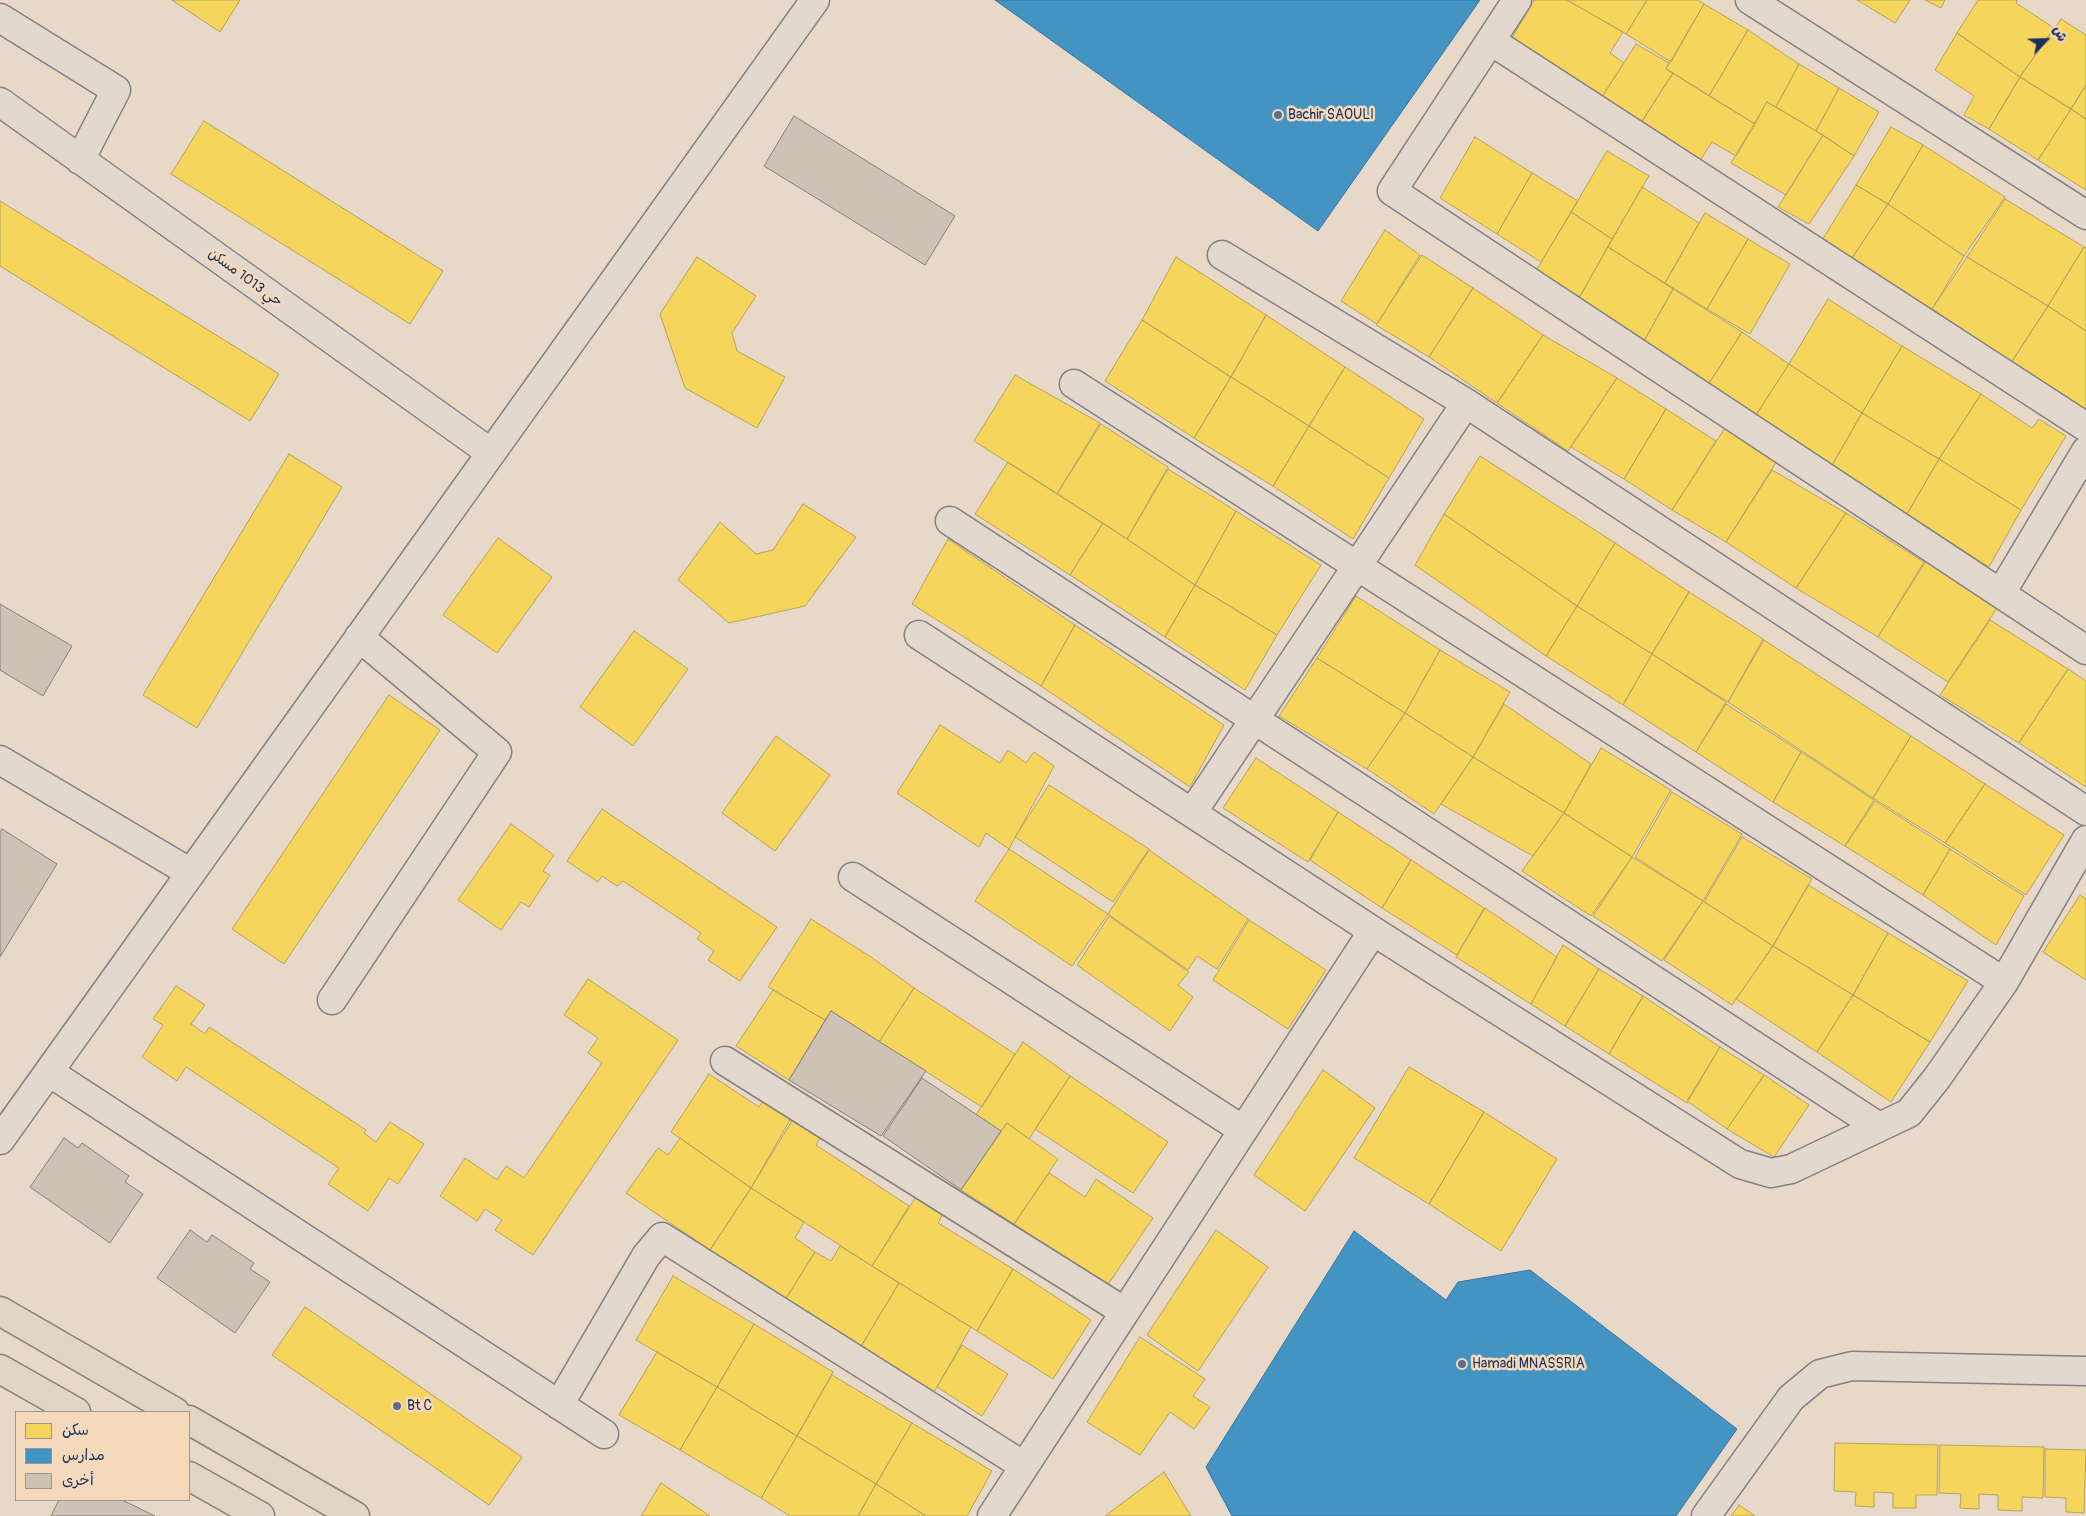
<!DOCTYPE html>
<html>
<head>
<meta charset="utf-8">
<style>
  body { margin:0 }
  #map { position:relative; width:2086px; height:1516px; overflow:hidden; background:#e8d8c8; font-family:Pangolin,"Playpen Sans Arabic",sans-serif }
  canvas { display:block }
  .legend { position:absolute; left:15px; top:1411px; width:175px; height:90px; box-sizing:border-box; background:#f5d9bb; border:1px solid #9e9596; margin:0; padding:6px 9px; list-style:none; font-size:15px; color:#1b2f5e }
  .legend li { display:flex; align-items:center; gap:10px; height:25px }
  .legend b { width:25px; border:1px solid #9e9596 }
  .north { position:absolute; left:2021px; top:15px; width:50px; height:50px; -webkit-text-stroke:4px #f5d9bb; paint-order:stroke; rotate:66deg; font-size:14px; font-weight:700; line-height:20px; text-align:center; color:#1b2f5e }
  .north::after { content:''; display:block; margin:auto; width:18px; height:22px; background:#1b2f5e; clip-path:polygon(50% 0,100% 100%,50% 72%,0 100%) }
</style>
</head>
<body>
<div id="map">
<canvas width="2086" height="1516"></canvas>
<ul class="legend">
<li><b style="height:14px;background:#f6d55c"></b>سكن</li>
<li><b style="height:14px;background:#4393c3"></b>مدارس</li>
<li><b style="height:14px;background:#cec1b5"></b>أخرى</li>
</ul>
<div class="north">ش</div>
</div>
<script>
const c = document.querySelector('canvas').getContext('2d');
c.lineJoin = 'round';
function fillPath(path, color) { c.fillStyle = color; c.fill(path, 'evenodd'); }
const toPath = rows => new Path2D(rows.map(r => 'M' + r).join(''));
function strokePath(path, color, width, dash) { c.strokeStyle = color; c.lineWidth = width; c.lineCap = dash ? 'butt' : 'round'; c.setLineDash(dash || []); c.stroke(path); }
function label(font, color, halo, rows, align = 'center') {
  c.font = font + ' Pangolin,"Playpen Sans Arabic",sans-serif'; c.lineWidth = 5; c.setLineDash([]); c.textBaseline = 'middle'; c.strokeStyle = halo; c.fillStyle = color; for (const [text, x, y, turn = 0] of rows) {
    c.save(); c.translate(x, y); c.rotate((+turn || 0) * Math.PI / 180); c.textAlign = isNaN(turn) ? turn : align; if (halo) c.strokeText(text, 0, 0); c.fillText(text, 0, 0); c.restore();
  }
}
const homes = toPath([
  [172,0,240,0,220,32,172,0],
  [1534,0,1567,0,1623,32,1610,53,1624,63,1600,100,1509,43,1534,0],
  [1567,0,1647,0,1626,34,1567,0],
  [1647,0,1698,0,1704,4,1671,62,1626,34,1647,0],
  [1857,0,1910,0,1895,23,1857,0],
  [1925,0,1945,0,1941,8,1925,0],
  [1978,0,2017,0,2016,3,2054,28,2020,77,1957,33,1978,0],
  [1704,4,1748,30,1709,96,1666,69,1704,4],
  [2061,19,2086,35,2086,85,2071,109,2020,77,2061,19],
  [1748,30,1799,64,1776,107,1767,102,1755,124,1709,96,1748,30],
  [1957,33,2020,77,1989,129,1964,115,1974,96,1935,70,1957,33],
  [1636,44,1669,63,1666,69,1673,73,1639,126,1600,100,1636,44],
  [1799,64,1839,88,1816,131,1776,107,1799,64],
  [1673,73,1755,124,1736,156,1712,142,1698,164,1638,127,1673,73],
  [2020,77,2071,109,2038,160,1989,129,2020,77],
  [2086,85,2086,119,2071,109,2086,85],
  [1839,88,1879,112,1854,156,1816,131,1839,88],
  [1767,102,1823,135,1786,195,1731,163,1767,102],
  [2071,109,2086,119,2086,190,2038,160,2071,109],
  [204,121,443,271,410,324,171,174,204,121],
  [1891,127,1923,145,1888,204,1856,185,1891,127],
  [1823,135,1854,156,1809,224,1778,207,1823,135],
  [1475,137,1532,173,1497,234,1440,198,1475,137],
  [1923,145,2005,197,1964,256,1888,204,1923,145],
  [1607,151,1649,176,1612,239,1571,212,1607,151],
  [1532,173,1578,201,1541,262,1497,234,1532,173],
  [1856,185,1888,204,1850,261,1821,242,1856,185],
  [1642,187,1699,223,1665,283,1608,247,1642,187],
  [2005,199,2084,247,2048,306,1967,257,2005,199],
  [0,201,279,374,250,421,0,266,0,201],
  [1888,204,1964,256,1932,309,1850,261,1888,204],
  [1571,212,1612,239,1579,298,1536,271,1571,212],
  [1705,213,1748,239,1707,309,1665,283,1705,213],
  [1385,230,1420,255,1377,324,1341,301,1385,230],
  [1748,239,1790,264,1750,334,1707,309,1748,239],
  [1608,247,1673,289,1644,341,1579,298,1608,247],
  [2084,247,2086,248,2086,331,2048,306,2084,247],
  [1422,255,1473,288,1429,357,1376,325,1422,255],
  [697,257,756,296,732,333,737,351,785,377,757,428,685,388,660,314,697,257],
  [1176,257,1266,315,1231,377,1142,320,1176,257],
  [1967,257,2048,306,2011,363,1932,309,1967,257],
  [1473,288,1543,335,1497,403,1429,357,1473,288],
  [1673,289,1742,332,1708,385,1644,341,1673,289],
  [1828,299,1902,346,1862,413,1789,364,1828,299],
  [2048,306,2086,331,2086,412,2011,363,2048,306],
  [1266,315,1345,367,1309,426,1231,377,1266,315],
  [1142,320,1231,377,1194,438,1105,381,1142,320],
  [1742,332,1789,364,1754,418,1708,385,1742,332],
  [1543,335,1617,378,1568,451,1497,403,1543,335],
  [1902,346,1981,394,1939,459,1862,413,1902,346],
  [1789,364,1862,413,1831,467,1754,418,1789,364],
  [1345,367,1424,419,1389,478,1309,426,1345,367],
  [1015,375,1100,423,1057,494,974,441,1015,375],
  [1231,377,1309,426,1273,486,1194,438,1231,377],
  [1617,378,1666,409,1624,479,1571,447,1617,378],
  [1981,394,2032,428,2039,419,2066,436,2021,510,1939,459,1981,394],
  [1666,409,1716,441,1672,510,1624,479,1666,409],
  [1862,413,1939,459,1907,514,1831,467,1862,413],
  [1101,424,1168,467,1127,539,1057,494,1101,424],
  [1727,425,1778,459,1726,542,1672,510,1727,425],
  [1309,426,1389,478,1353,539,1273,486,1309,426],
  [289,454,342,487,197,728,143,695,289,454],
  [1480,456,1615,543,1577,606,1444,514,1480,456],
  [1939,459,2021,510,1989,567,1907,514,1939,459],
  [1008,462,1103,523,1070,575,975,514,1008,462],
  [1168,469,1236,511,1195,585,1127,539,1168,469],
  [1772,470,1846,513,1796,588,1726,542,1772,470],
  [803,504,856,537,805,606,729,623,678,580,720,522,756,554,773,550,803,504],
  [1236,511,1321,565,1277,635,1195,585,1236,511],
  [1846,513,1924,562,1878,637,1796,588,1846,513],
  [1444,514,1577,606,1546,656,1415,565,1444,514],
  [1103,523,1195,585,1165,637,1070,575,1103,523],
  [498,538,552,577,497,653,443,615,498,538],
  [948,539,1075,625,1041,686,912,604,948,539],
  [1615,543,1689,592,1652,654,1577,606,1615,543],
  [1926,561,1997,608,1948,682,1878,637,1926,561],
  [1195,585,1277,635,1245,690,1165,637,1195,585],
  [1689,592,1763,639,1728,702,1652,654,1689,592],
  [1356,596,1440,650,1405,713,1317,658,1356,596],
  [1577,606,1652,654,1623,705,1546,656,1577,606],
  [1990,620,2068,669,2019,743,1940,695,1990,620],
  [1075,625,1224,725,1190,787,1041,686,1075,625],
  [634,631,688,669,633,746,580,707,634,631],
  [1764,640,1911,736,1873,798,1728,702,1764,640],
  [1440,650,1510,692,1473,757,1405,713,1440,650],
  [1652,654,1726,702,1696,752,1623,705,1652,654],
  [1317,658,1405,713,1367,769,1279,716,1317,658],
  [2068,669,2086,681,2086,787,2019,743,2068,669],
  [389,695,440,730,284,964,232,929,389,695],
  [1504,704,1591,764,1564,813,1473,757,1504,704],
  [1726,704,1801,752,1773,802,1696,752,1726,704],
  [1405,713,1473,757,1434,814,1367,769,1405,713],
  [940,725,1000,763,1008,750,1026,763,1034,752,1054,766,1009,849,986,833,979,847,897,793,940,725],
  [776,736,830,775,775,851,722,813,776,736],
  [1911,736,1985,784,1945,843,1873,798,1911,736],
  [1601,748,1671,790,1632,857,1564,813,1601,748],
  [1801,752,1874,800,1845,846,1773,802,1801,752],
  [1473,757,1564,813,1533,856,1441,804,1473,757],
  [1256,758,1338,812,1308,862,1223,808,1256,758],
  [1985,784,2064,835,2026,895,1945,843,1985,784],
  [1049,785,1149,849,1113,902,1015,837,1049,785],
  [1672,792,1742,834,1703,901,1635,857,1672,792],
  [1875,801,1950,849,1923,895,1845,846,1875,801],
  [602,809,777,927,740,981,708,960,714,951,697,939,701,933,623,881,617,886,602,876,598,882,567,861,602,809],
  [1338,812,1411,860,1382,908,1310,860,1338,812],
  [1564,813,1632,857,1591,916,1522,871,1564,813],
  [511,824,554,855,543,871,550,875,529,907,521,902,501,930,458,900,511,824],
  [1742,837,1812,879,1773,946,1704,902,1742,837],
  [1009,849,1108,914,1072,966,975,901,1009,849],
  [1950,849,2024,896,1996,945,1923,895,1950,849],
  [1149,850,1248,919,1217,969,1197,956,1188,970,1108,914,1149,850],
  [1632,857,1703,901,1662,961,1593,916,1632,857],
  [1411,860,1484,908,1457,955,1382,908,1411,860],
  [1808,885,1888,933,1853,995,1773,946,1808,885],
  [2080,895,2086,899,2086,980,2043,952,2080,895],
  [1703,901,1773,946,1732,1005,1664,960,1703,901],
  [1485,908,1557,957,1531,1004,1456,957,1485,908],
  [1109,916,1189,972,1178,985,1193,997,1170,1031,1077,965,1109,916],
  [811,919,871,957,914,988,879,1042,831,1011,825,1020,768,987,811,919],
  [1249,920,1326,970,1288,1029,1213,980,1249,920],
  [1888,933,1968,981,1930,1042,1853,995,1888,933],
  [1563,945,1599,969,1565,1026,1531,1004,1563,945],
  [1773,946,1853,995,1817,1052,1736,999,1773,946],
  [1599,969,1643,996,1609,1054,1565,1026,1599,969],
  [588,979,678,1040,533,1255,495,1230,502,1220,485,1209,477,1221,440,1196,465,1158,497,1180,506,1166,524,1178,602,1063,588,1053,598,1038,564,1015,588,979],
  [176,986,205,1005,191,1024,205,1034,209,1027,366,1130,364,1133,376,1142,390,1122,424,1144,398,1184,389,1178,368,1211,328,1184,339,1168,186,1067,177,1081,142,1057,163,1025,153,1019,176,986],
  [914,988,1015,1054,982,1107,879,1042,914,988],
  [773,990,825,1020,789,1080,736,1046,773,990],
  [1853,995,1930,1042,1891,1102,1817,1052,1853,995],
  [1643,996,1720,1047,1687,1103,1609,1054,1643,996],
  [1023,1042,1070,1076,1029,1139,1007,1123,1001,1131,976,1115,1023,1042],
  [1720,1047,1764,1075,1727,1129,1687,1101,1720,1047],
  [1409,1067,1484,1112,1429,1204,1354,1158,1409,1067],
  [1323,1070,1375,1108,1305,1211,1254,1175,1323,1070],
  [709,1074,759,1107,767,1096,794,1113,751,1188,671,1132,709,1074],
  [1764,1075,1809,1105,1774,1157,1727,1129,1764,1075],
  [1070,1076,1168,1142,1133,1193,1035,1129,1070,1076],
  [1484,1112,1557,1159,1501,1251,1429,1204,1484,1112],
  [795,1116,823,1133,816,1145,909,1206,872,1266,751,1188,795,1116],
  [1007,1123,1058,1159,1014,1224,961,1190,1007,1123],
  [680,1138,751,1188,710,1250,626,1193,658,1148,668,1155,680,1138],
  [1049,1173,1085,1197,1096,1179,1153,1218,1107,1286,1014,1224,1049,1173],
  [751,1188,804,1222,795,1238,815,1252,785,1300,710,1250,751,1188],
  [917,1195,944,1212,938,1223,1013,1269,977,1331,872,1266,917,1195],
  [1216,1230,1268,1267,1198,1371,1147,1335,1216,1230],
  [840,1246,899,1283,860,1348,785,1300,815,1252,831,1261,840,1246],
  [1013,1269,1091,1320,1053,1379,977,1331,1013,1269],
  [673,1276,754,1324,717,1387,636,1340,673,1276],
  [899,1283,971,1327,933,1394,860,1348,899,1283],
  [305,1307,522,1457,489,1505,272,1355,305,1307],
  [754,1324,833,1372,797,1436,717,1387,754,1324],
  [1140,1337,1205,1379,1193,1396,1210,1407,1194,1429,1170,1412,1140,1455,1087,1422,1140,1337],
  [962,1345,1008,1374,982,1416,937,1387,962,1345],
  [657,1352,717,1387,680,1450,619,1415,657,1352],
  [832,1375,912,1423,876,1484,797,1436,832,1375],
  [717,1387,797,1436,761,1498,680,1450,717,1387],
  [912,1423,992,1471,967,1516,926,1516,876,1484,912,1423],
  [797,1436,876,1484,858,1516,790,1516,761,1498,797,1436],
  [1835,1443,1938,1445,1937,1495,1916,1495,1916,1508,1893,1508,1893,1493,1874,1492,1874,1507,1855,1506,1856,1492,1834,1491,1835,1443],
  [1940,1445,2044,1447,2043,1498,2022,1497,2022,1511,1998,1510,1998,1495,1979,1494,1979,1509,1960,1508,1961,1494,1939,1493,1940,1445],
  [2045,1449,2086,1450,2084,1513,2066,1512,2066,1498,2045,1497,2045,1449],
  [1164,1472,1191,1516,1105,1516,1164,1472],
  [661,1483,710,1516,641,1516,661,1483],
  [876,1484,926,1516,858,1516,876,1484],
  [1739,1505,1755,1516,1731,1516,1739,1505]
]);
const schools = toPath([
  [995,0,1480,0,1318,231,995,0],
  [1354,1231,1446,1300,1458,1282,1530,1270,1737,1429,1676,1516,1232,1516,1206,1467,1354,1231]
]);
const building = toPath([
  [794,116,955,216,925,265,764,166,794,116],
  [0,604,72,646,43,696,0,670,0,604],
  [2,829,57,864,0,957,0,832,2,829],
  [831,1011,926,1071,881,1136,789,1080,831,1011],
  [922,1078,1001,1131,961,1190,883,1136,922,1078],
  [64,1138,78,1148,82,1143,129,1176,125,1182,143,1194,110,1243,30,1187,64,1138],
  [190,1230,207,1242,212,1235,254,1263,250,1269,270,1282,235,1333,157,1278,190,1230],
  [59,1500,122,1500,155,1516,51,1516,59,1500]
]);
const minor = toPath([
  [1517,0,1392,191,2086,650],
  [1750,0,2086,215],
  [0,18,116,90,80,160],
  [1491,41,2086,427],
  [0,102,491,453],
  [1222,255,1466,403,2086,811],
  [1074,384,2004,982],
  [950,521,1879,1127],
  [2001,593,2086,451],
  [919,635,1373,931,1740,1164,1771,1173,1791,1169,1909,1113,1937,1078,2004,982,2086,840],
  [0,760,191,873],
  [1192,813,1466,403],
  [853,877,1243,1130],
  [332,1000,497,752,359,637],
  [725,1061,1125,1312],
  [49,1072,604,1434],
  [0,1140,815,0],
  [559,1405,646,1256,662,1237,1024,1466],
  [992,1516,1373,931],
  [1706,1516,1791,1398,1820,1374,1852,1366,2086,1371]
]);
const major = toPath([
  [0,1311,175,1412],
  [0,1369,76,1412],
  [189,1420,355,1516],
  [189,1476,260,1516]
]);
const markers = [
  [1278,115,5,"#636a83"],
  [1462,1364,5,"#636a83"],
  [397,1406,5,"#636a83"]
];
const poiNames = [
  ["Bachir SAOULI",1288,115],
  ["Hamadi MNASSRIA",1472,1364],
  ["Bt C",407,1406]
];
const streetNames = [
  ["حي 1013 مسكن",245,278,36]
];
fillPath(homes, '#f6d55c');
strokePath(homes, '#b4a35d', 1);
fillPath(schools, '#4393c3');
strokePath(schools, '#3775a5', 1);
fillPath(building, '#cec1b5');
strokePath(building, '#838082', 1);
strokePath(minor, '#838082', 31);
strokePath(major, '#838082', 31);
strokePath(minor, '#e3d8cd', 28);
strokePath(major, '#e1d5c5', 28);
for (const [x, y, r, color] of markers) { const dot = new Path2D(); dot.arc(x, y, r, 0, 2 * Math.PI); c.fillStyle = color; c.fill(dot); strokePath(dot, '#f5d9bb', 2); }
label('14px', '#1b2f5e', '#f5d9bb', poiNames, 'left');
label('14px', '#1b2f5e', '#f5d9bb', streetNames);
</script>
</body>
</html>
